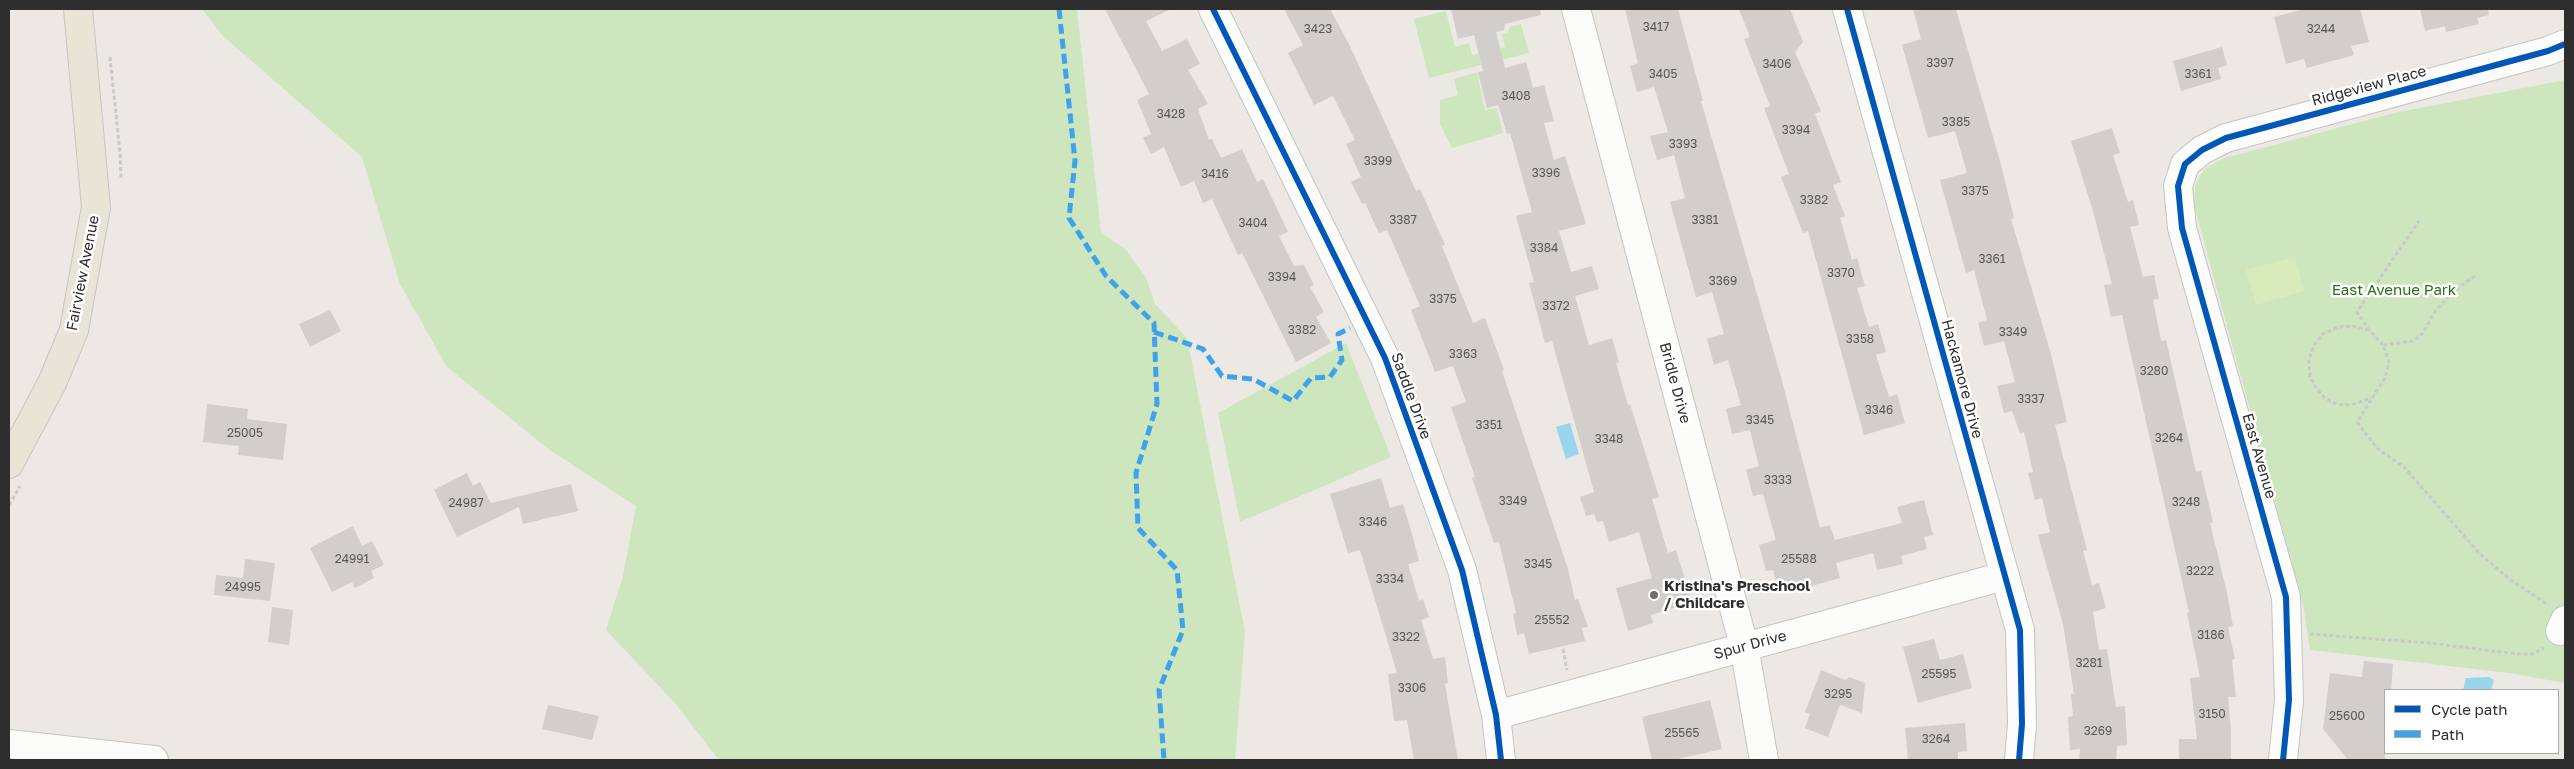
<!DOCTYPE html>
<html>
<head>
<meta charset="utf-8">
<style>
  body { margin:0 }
  #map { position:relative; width:2574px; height:769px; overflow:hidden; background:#ece8e4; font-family:"Golos Text",sans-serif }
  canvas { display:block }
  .frame { position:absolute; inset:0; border:10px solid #2e2e2e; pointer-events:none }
  .legend { position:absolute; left:2384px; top:689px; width:175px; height:65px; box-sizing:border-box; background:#fff; border:1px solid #ababab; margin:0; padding:6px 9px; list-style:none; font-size:15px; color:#2e2e2e }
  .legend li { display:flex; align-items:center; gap:10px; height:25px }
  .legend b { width:25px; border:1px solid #ababab }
</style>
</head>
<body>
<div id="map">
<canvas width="2574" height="769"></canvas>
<div class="frame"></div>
<ul class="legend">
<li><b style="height:6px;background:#0057b8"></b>Cycle path</li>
<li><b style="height:6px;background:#3ea3eb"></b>Path</li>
</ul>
</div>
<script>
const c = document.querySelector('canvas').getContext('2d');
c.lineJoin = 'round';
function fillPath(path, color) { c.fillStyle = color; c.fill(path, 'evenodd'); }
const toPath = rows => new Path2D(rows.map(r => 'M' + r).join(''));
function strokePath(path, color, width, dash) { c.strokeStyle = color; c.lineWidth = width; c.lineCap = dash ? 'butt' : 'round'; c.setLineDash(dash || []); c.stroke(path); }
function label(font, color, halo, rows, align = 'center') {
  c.font = font + ' "Golos Text",sans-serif'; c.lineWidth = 5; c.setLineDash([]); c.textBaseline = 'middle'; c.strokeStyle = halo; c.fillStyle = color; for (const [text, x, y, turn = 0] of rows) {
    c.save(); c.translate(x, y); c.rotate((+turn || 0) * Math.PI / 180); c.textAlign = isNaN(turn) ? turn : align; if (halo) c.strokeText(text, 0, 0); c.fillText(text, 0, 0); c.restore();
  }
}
const green = toPath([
  [202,9,1077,9,1101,233,1125,249,1146,277,1155,304,1187,338,1245,632,1235,760,719,760,674,702,606,630,623,576,636,506,551,451,447,367,400,284,362,157,223,36],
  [1446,11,1455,47,1469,43,1472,55,1505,47,1502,34,1508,32,1510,27,1521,24,1529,53,1429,78,1414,19],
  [1477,72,1485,110,1497,108,1503,133,1452,148,1440,124,1440,100,1458,95,1454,79],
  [2565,80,2565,683,2509,673,2310,650,2303,604,2194,205,2195,185,2204,169,2225,158,2394,113],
  [1346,343,1391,457,1240,522,1218,413]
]);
const pitch = toPath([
  [2295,257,2304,291,2256,305,2246,270]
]);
const water = toPath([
  [1570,423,1579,454,1566,459,1556,427],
  [2489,677,2494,680,2491,690,2463,690,2466,678]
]);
const building = toPath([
  [1105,9,1171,9,1146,21,1162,51,1187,39,1200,64,1188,70,1208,104,1198,109,1209,140,1212,139,1221,158,1242,149,1257,182,1263,179,1288,232,1279,236,1294,266,1304,265,1314,285,1310,287,1324,312,1316,317,1331,343,1296,362,1242,253,1238,255,1212,199,1203,203,1194,181,1181,187,1164,147,1151,154,1143,138,1151,134,1137,100,1149,94],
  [1284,9,1330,9,1350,46,1416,191,1420,189,1445,245,1442,246,1473,323,1485,318,1504,370,1502,371,1568,569,1575,600,1578,599,1588,627,1582,628,1585,641,1529,654,1524,633,1517,635,1513,614,1516,613,1499,542,1494,543,1472,478,1475,477,1451,407,1466,402,1453,366,1435,372,1411,310,1420,306,1402,264,1387,230,1379,233,1365,203,1362,204,1351,182,1361,177,1346,144,1355,140,1333,96,1314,105,1288,53,1303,45],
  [1451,9,1540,9,1541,15,1505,24,1504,30,1496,32,1505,68,1526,62,1533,88,1544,85,1554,121,1544,123,1554,160,1565,156,1586,224,1559,231,1571,272,1592,266,1599,289,1575,296,1589,345,1612,338,1619,362,1616,363,1628,405,1630,404,1659,497,1652,499,1668,553,1676,550,1692,602,1651,615,1653,623,1628,631,1616,588,1652,578,1639,532,1609,542,1603,521,1597,522,1594,514,1586,516,1580,497,1594,492,1552,341,1545,343,1529,283,1534,282,1516,216,1532,212,1510,133,1507,134,1498,105,1487,108,1478,72,1483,71,1474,35,1458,39],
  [1625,9,1678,9,1703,101,1701,101,1781,377,1820,528,1830,525,1835,540,1902,523,1897,507,1924,500,1933,535,1924,537,1927,549,1901,556,1903,564,1877,570,1873,553,1836,563,1840,578,1797,590,1796,584,1778,589,1773,570,1766,571,1759,545,1776,540,1763,494,1753,496,1746,470,1759,466,1750,430,1732,434,1726,409,1741,405,1728,360,1714,365,1707,339,1724,334,1712,292,1696,297,1670,202,1685,198,1674,155,1657,160,1650,136,1668,132,1654,87,1637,92,1630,66,1638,63],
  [1739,9,1790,9,1803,42,1795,52,1821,111,1815,114,1841,182,1833,185,1845,216,1840,218,1852,260,1857,258,1865,286,1857,288,1869,327,1878,324,1886,352,1876,355,1889,397,1897,394,1905,423,1864,435,1808,231,1803,233,1781,177,1789,174,1764,108,1770,106,1744,39,1750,37],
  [1913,9,1956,9,2000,161,2014,218,2011,219,2051,354,2067,422,2055,425,2087,550,2083,551,2092,585,2099,583,2106,608,2093,612,2099,650,2107,649,2116,707,2125,706,2127,745,2117,746,2116,760,2079,760,2080,749,2070,750,2068,717,2073,716,2071,694,2074,694,2063,624,2038,535,2050,532,2042,498,2035,500,2028,473,2033,472,2024,432,2020,433,2012,411,2004,413,1997,386,2015,382,2004,341,1984,346,1978,323,1987,320,1974,270,1966,273,1940,180,1967,173,1955,131,1928,138,1902,45,1921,39],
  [2304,9,2360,9,2369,42,2351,46,2354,55,2307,68,2304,59,2286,64,2274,17],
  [2420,9,2488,9,2489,15,2477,18,2479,24,2446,32,2445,26,2425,31],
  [2222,47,2227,65,2218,68,2221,79,2181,91,2173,61],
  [2112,128,2120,153,2113,155,2128,202,2133,200,2139,225,2130,227,2143,277,2154,275,2159,299,2153,300,2161,341,2166,340,2196,472,2201,471,2213,522,2210,523,2227,593,2233,626,2228,627,2235,659,2232,660,2236,697,2228,697,2231,730,2231,760,2179,760,2179,739,2197,739,2190,678,2200,677,2187,613,2189,612,2122,315,2111,317,2104,285,2112,284,2093,211,2071,141],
  [330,310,341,331,310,347,299,324],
  [207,404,248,409,247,419,287,424,283,460,238,455,239,446,203,442],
  [467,473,473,486,480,482,491,503,571,484,578,511,523,524,519,507,457,537,434,490],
  [1381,478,1390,508,1403,504,1412,534,1419,561,1408,564,1419,601,1423,599,1429,617,1421,620,1433,659,1445,657,1448,683,1445,684,1458,760,1414,760,1407,720,1394,721,1388,674,1397,673,1360,550,1348,553,1330,494],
  [353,526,362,546,372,541,384,565,371,571,374,578,355,588,352,582,332,592,310,548],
  [245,559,275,563,270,601,214,595,216,575,243,578],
  [272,607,293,610,289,645,268,642],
  [1934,639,1940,660,1963,654,1972,688,1918,703,1903,647],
  [2364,661,2393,664,2391,690,2385,690,2385,760,2348,760,2323,729,2330,673,2362,677],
  [1821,670,1845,680,1849,677,1865,683,1862,713,1840,705,1828,737,1805,728,1810,714,1805,712],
  [1710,700,1722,749,1673,760,1652,760,1642,717],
  [548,705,599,716,592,740,542,729],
  [1965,723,1967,751,1958,752,1958,760,1908,760,1905,728]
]);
const path = toPath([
  [110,57,120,153,121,178],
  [2475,276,2459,287,2436,310,2422,334,2413,341,2383,345,2389,362,2385,378,2357,422,2378,449,2404,467,2480,554,2508,578,2547,604],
  [2369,330,2352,326,2338,327,2323,334,2314,345,2309,360,2310,376,2316,388,2325,398,2337,404,2351,405,2371,398],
  [2383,345,2369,330,2357,312,2419,221],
  [9,505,20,486],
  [2310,634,2429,643,2518,654,2533,654,2544,648],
  [1563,649,1567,670]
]);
const minor = toPath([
  [1213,9,1385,358,1462,570,1496,715,1501,760],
  [1576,9,1744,646,1764,760],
  [1847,9,2020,630,2022,724,2019,760],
  [2560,631,2565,620],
  [1496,715,2004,576],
  [9,744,154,760],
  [2283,760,2289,700,2286,597,2182,228,2178,186,2185,164,2202,150,2226,138,2548,51,2565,44]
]);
const major = toPath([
  [9,464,52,383,74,330,96,207,78,9]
]);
const quiet = toPath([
  [1059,9,1075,161,1069,218,1106,276,1154,323,1157,404,1136,473,1138,528,1177,570,1183,630,1159,690,1164,760],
  [1154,332,1203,349,1222,376,1253,379,1293,401,1311,378,1330,377,1342,360,1338,334,1350,328]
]);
const cycleway = toPath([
  [1213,9,1385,358,1462,570,1496,715,1501,760],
  [1847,9,2020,630,2022,724,2019,760],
  [2283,760,2289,700,2286,597,2182,228,2178,186,2185,164,2202,150,2226,138,2548,51,2565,44]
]);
const markers = [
  [1654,595,5,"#706f6e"]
];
const numberNames = [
  ["3417",1656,27],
  ["3423",1318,29],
  ["3244",2321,29],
  ["3397",1940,63],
  ["3406",1777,64],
  ["3405",1663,74],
  ["3361",2198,74],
  ["3408",1516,96],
  ["3428",1171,114],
  ["3385",1956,122],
  ["3394",1796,130],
  ["3393",1683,144],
  ["3399",1378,161],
  ["3396",1546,173],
  ["3416",1215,174],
  ["3375",1975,191],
  ["3382",1814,200],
  ["3387",1403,220],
  ["3381",1705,220],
  ["3404",1253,223],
  ["3384",1544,248],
  ["3361",1992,259],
  ["3370",1841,273],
  ["3394",1282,277],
  ["3369",1723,281],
  ["3375",1443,299],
  ["3372",1556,306],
  ["3382",1302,330],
  ["3349",2013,332],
  ["3358",1860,339],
  ["3363",1463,354],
  ["3280",2154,371],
  ["3337",2031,399],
  ["3346",1879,410],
  ["3345",1760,420],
  ["3351",1489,425],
  ["25005",245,433],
  ["3264",2169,438],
  ["3348",1609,439],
  ["3333",1778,480],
  ["3349",1513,501],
  ["3248",2186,502],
  ["24987",466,503],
  ["3346",1373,522],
  ["24991",352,559],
  ["25588",1799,559],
  ["3345",1538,564],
  ["3222",2200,571],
  ["3334",1390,579],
  ["24995",243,587],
  ["25552",1552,620],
  ["3186",2211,635],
  ["3322",1406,637],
  ["3281",2089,663],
  ["25595",1939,674],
  ["3306",1412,688],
  ["3295",1838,694],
  ["3150",2212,714],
  ["25600",2347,716],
  ["3269",2098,731],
  ["25565",1682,733],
  ["3264",1936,739]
];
const streetNames = [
  ["Ridgeview Place",2369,86,-15],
  ["Fairview Avenue",83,273,-79],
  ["Hackamore Drive",1962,379,75],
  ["Bridle Drive",1675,383,75],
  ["Saddle Drive",1411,396,70],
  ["East Avenue",2259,456,74],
  ["Spur Drive",1750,645,-15]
];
const parkNames = [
  ["East Avenue Park",2394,290]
];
const poiNames = [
  ["Kristina's Preschool",1664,586],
  ["/ Childcare",1664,603]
];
fillPath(green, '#cee6be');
fillPath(pitch, '#d9eabb');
fillPath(water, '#99d6ec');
fillPath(building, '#d1cecb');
strokePath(minor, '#c5c4c5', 30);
strokePath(major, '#c6c5c4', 30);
strokePath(path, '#c9c9c8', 3, [4, 2.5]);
strokePath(minor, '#fcfcfb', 28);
strokePath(major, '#e8e4d6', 28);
strokePath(quiet, '#3ea3eb', 5, [10, 5]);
strokePath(cycleway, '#0057b8', 6);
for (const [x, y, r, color] of markers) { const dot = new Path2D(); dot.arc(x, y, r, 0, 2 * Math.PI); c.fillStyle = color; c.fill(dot); strokePath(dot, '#fff', 2); }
label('12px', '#585857', null, numberNames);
label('15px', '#2e2e2e', '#fff', streetNames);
label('15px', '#2c6e1b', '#fff', parkNames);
label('bold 15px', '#2e2e2e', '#fff', poiNames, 'left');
</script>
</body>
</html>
